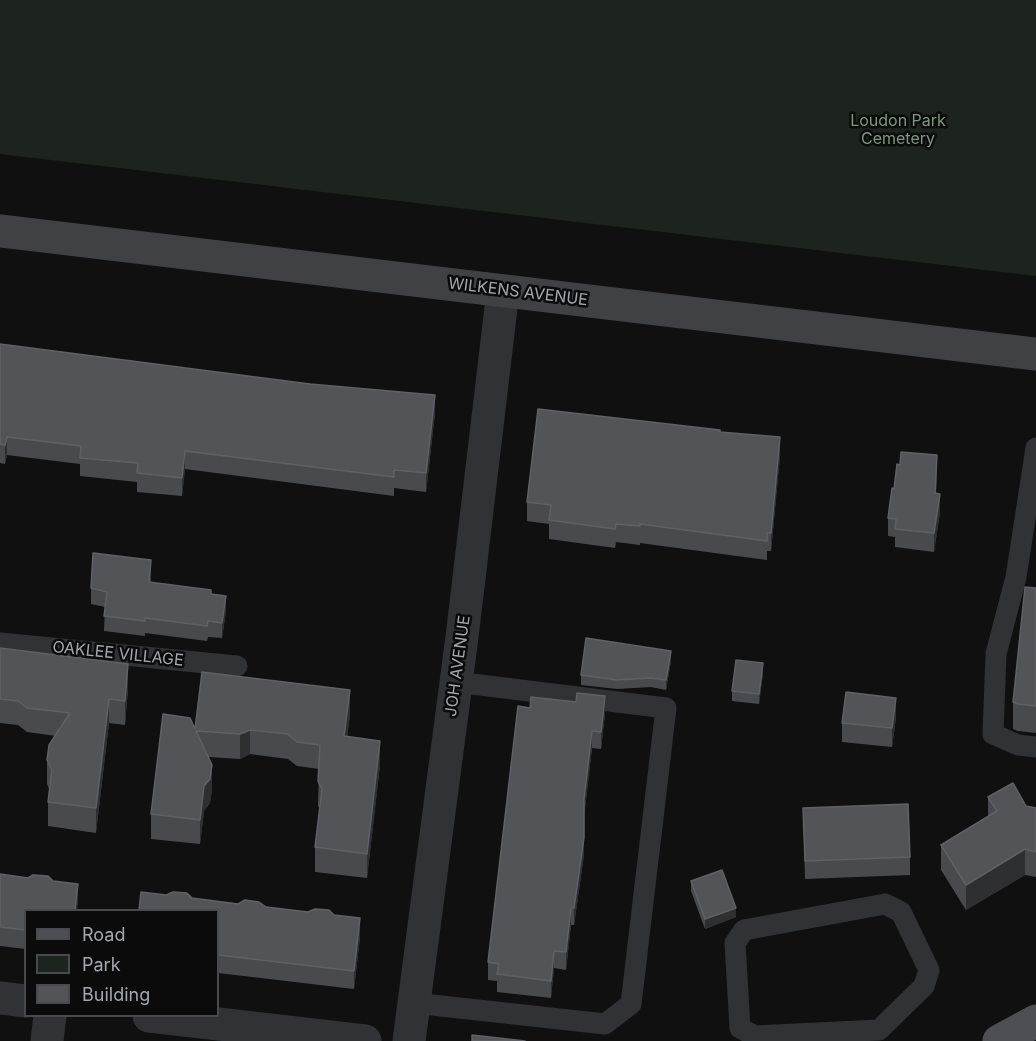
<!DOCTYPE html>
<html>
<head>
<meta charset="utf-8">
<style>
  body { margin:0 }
  #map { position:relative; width:1036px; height:1041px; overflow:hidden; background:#101011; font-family:Inter,sans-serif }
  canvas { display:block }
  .legend { position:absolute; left:24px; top:909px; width:195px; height:108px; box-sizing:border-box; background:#0b0b0c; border:2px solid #484a4e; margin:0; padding:8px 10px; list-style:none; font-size:18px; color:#a3a8b0 }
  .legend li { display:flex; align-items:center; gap:12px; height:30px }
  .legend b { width:30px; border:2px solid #484a4e }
</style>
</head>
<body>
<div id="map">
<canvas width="1036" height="1041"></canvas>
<ul class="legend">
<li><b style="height:8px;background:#4e4f54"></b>Road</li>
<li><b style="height:16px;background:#1d231d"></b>Park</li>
<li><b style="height:16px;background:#525458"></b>Building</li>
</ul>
</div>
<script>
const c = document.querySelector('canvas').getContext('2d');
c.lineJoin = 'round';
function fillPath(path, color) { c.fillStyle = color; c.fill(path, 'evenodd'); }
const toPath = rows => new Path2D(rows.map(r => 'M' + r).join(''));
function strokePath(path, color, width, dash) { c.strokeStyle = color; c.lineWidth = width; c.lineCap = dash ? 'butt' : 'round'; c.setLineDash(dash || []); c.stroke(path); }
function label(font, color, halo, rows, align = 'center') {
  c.font = font + ' Inter,sans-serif'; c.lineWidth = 5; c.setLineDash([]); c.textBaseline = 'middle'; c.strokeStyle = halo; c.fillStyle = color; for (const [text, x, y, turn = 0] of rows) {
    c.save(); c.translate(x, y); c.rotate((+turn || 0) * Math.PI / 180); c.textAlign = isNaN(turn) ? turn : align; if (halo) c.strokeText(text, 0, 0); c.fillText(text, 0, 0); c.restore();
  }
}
const green = toPath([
  [0,0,1036,0,1036,276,0,154]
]);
const lane = toPath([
  [1036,448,1016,577,996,654,993,734,1018,745,1036,747],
  [0,643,237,666],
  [885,904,901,912,929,970,924,986,879,1030,755,1036,740,1028,735,943,744,930,885,904],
  [414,1003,605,1024,631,1004,666,708,456,682]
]);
const street = toPath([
  [0,998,26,1001],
  [149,1016,365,1041],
  [47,1041,50,1016],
  [409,1041,462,637,503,291]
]);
const secondary = toPath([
  [0,231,1036,354]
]);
const primary = toPath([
  [999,1041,1036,1021]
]);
const wall = toPath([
  [0,344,435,413,426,492,394,488,394,496,185,469,182,496,137,492,137,482,80,476,80,464,7,455,5,464,0,463],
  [720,432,780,456,771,551,767,551,767,560,640,543,640,545,616,542,615,548,549,539,549,524,527,521,527,502],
  [937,474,936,493,940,512,934,552,895,547,895,537,888,536,888,518],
  [151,575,151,582,211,594,226,611,222,638,208,637,207,641,145,633,145,636,104,631,105,607,91,604,91,588],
  [1036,588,1036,733,1018,731,1013,729,1013,702],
  [0,648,128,688,125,725,109,723,96,833,48,826,48,802,49,789,47,784,47,760,56,736,27,732,18,725,0,723],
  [671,661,666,690,651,687,617,689,581,685,581,675],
  [763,673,759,704,732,701,732,691],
  [576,702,605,713,601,749,592,748,584,816,584,855,574,925,571,925,566,970,554,968,551,998,497,992,497,981,488,980,488,962,530,708],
  [350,715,347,737,380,765,367,878,315,872,315,847,320,809,318,806,319,769,297,766,288,759,250,754,240,759,208,757,212,790,210,803,204,811,200,844,151,839,151,814,195,729],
  [896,717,892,747,842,742,842,723],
  [988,797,1036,808,1036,877,1025,875,966,910,941,870,941,845,988,816],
  [803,808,910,857,910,875,805,879],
  [0,874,28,878,78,903,26,910,26,949,0,946],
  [691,881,736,917,705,929,691,891],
  [192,898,266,907,360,937,354,989,218,973,218,910]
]);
const shadedWall = toPath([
  [435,395,435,413,426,492,426,473],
  [7,437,7,455,5,464,5,445],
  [780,437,780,456,771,551,771,533],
  [185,451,185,469,182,496,182,478],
  [937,455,937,474,935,511,935,493],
  [940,494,940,512,934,552,934,533],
  [151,560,151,575,149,597,149,582],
  [226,596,226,611,222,638,222,623],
  [671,651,671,661,666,690,666,680],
  [763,663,763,673,759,704,759,694],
  [128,664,128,688,125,725,125,701],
  [350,690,350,715,344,761,344,736],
  [605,696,605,713,601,749,601,732],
  [896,698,896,717,892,747,892,728],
  [109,699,109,723,96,833,96,808],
  [250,730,250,754,240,759,240,734],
  [592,731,592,748,584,817,584,799],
  [380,741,380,765,367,878,367,854],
  [212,765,212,790,210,803,204,811,200,844,200,820,204,786],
  [584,838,584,855,574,925,574,908],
  [1025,849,1025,875,966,910,966,885],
  [78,884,78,903,77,910,75,910],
  [571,908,571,925,566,970,566,952],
  [736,908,736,917,705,929,705,919],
  [360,918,360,937,354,989,354,971],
  [554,951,554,968,551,998,551,981]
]);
const building = toPath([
  [0,344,310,384,435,395,426,473,394,470,394,477,185,451,182,478,137,473,138,463,80,458,81,446,7,437,5,445,0,444,0,344],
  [538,409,720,430,720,432,780,437,771,533,767,533,767,541,640,524,640,526,616,524,615,529,549,520,551,505,527,502,538,409],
  [901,452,937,455,935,493,940,494,934,533,895,529,896,519,888,518,892,488,894,489,897,464,900,465,901,452],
  [93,553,151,560,149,582,211,590,211,594,226,596,222,623,208,621,207,626,145,618,145,621,104,616,107,592,91,588,93,553],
  [1025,587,1036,588,1036,706,1018,704,1013,702,1025,587],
  [586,638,671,651,666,680,651,678,617,680,581,675,586,638],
  [0,648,128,664,125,701,109,699,96,808,48,802,52,770,47,760,49,745,70,713,27,708,18,701,0,699,0,648],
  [736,660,763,663,759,694,732,691,736,660],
  [202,672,350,690,344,736,380,741,367,854,315,847,322,789,318,781,320,745,297,742,288,734,250,730,240,734,196,731,212,765,210,779,204,786,200,820,151,814,163,714,190,718,195,729,202,672],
  [846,692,896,698,892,728,842,723,846,692],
  [577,693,605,696,601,732,592,731,584,799,584,838,574,908,571,908,566,952,554,951,551,981,497,974,499,964,488,962,518,706,530,708,531,697,576,702,577,693],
  [1013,783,1026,806,1036,808,1036,852,1025,849,966,885,941,845,997,811,988,797,1013,783],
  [908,804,910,857,805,861,803,808,908,804],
  [722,870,736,908,705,919,691,881,722,870],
  [0,874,28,878,33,875,48,876,53,881,78,884,75,910,26,910,26,930,0,927,0,874],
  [141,892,166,895,173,892,187,893,192,898,238,904,245,900,259,902,266,907,308,912,315,909,329,910,334,915,360,918,354,971,218,955,218,910,139,910,141,892],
  [472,1035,525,1041,472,1041,472,1035]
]);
const parkNames = [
  ["Loudon Park",898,121],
  ["Cemetery",898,139]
];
const streetNames = [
  ["WILKENS AVENUE",518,292,7],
  ["OAKLEE VILLAGE",118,654,6],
  ["JOH AVENUE",458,666,-82]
];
fillPath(green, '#1d231d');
strokePath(lane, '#313235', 21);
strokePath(street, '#313235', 33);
strokePath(secondary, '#404145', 33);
strokePath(primary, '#4e4f54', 33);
fillPath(wall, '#494a4d');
fillPath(shadedWall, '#2e2f31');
fillPath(building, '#525458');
strokePath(building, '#5f6166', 1.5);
label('16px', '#7c997c', '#0b0b0c', parkNames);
label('16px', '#a3a8b0', '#0b0b0c', streetNames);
</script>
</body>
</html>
